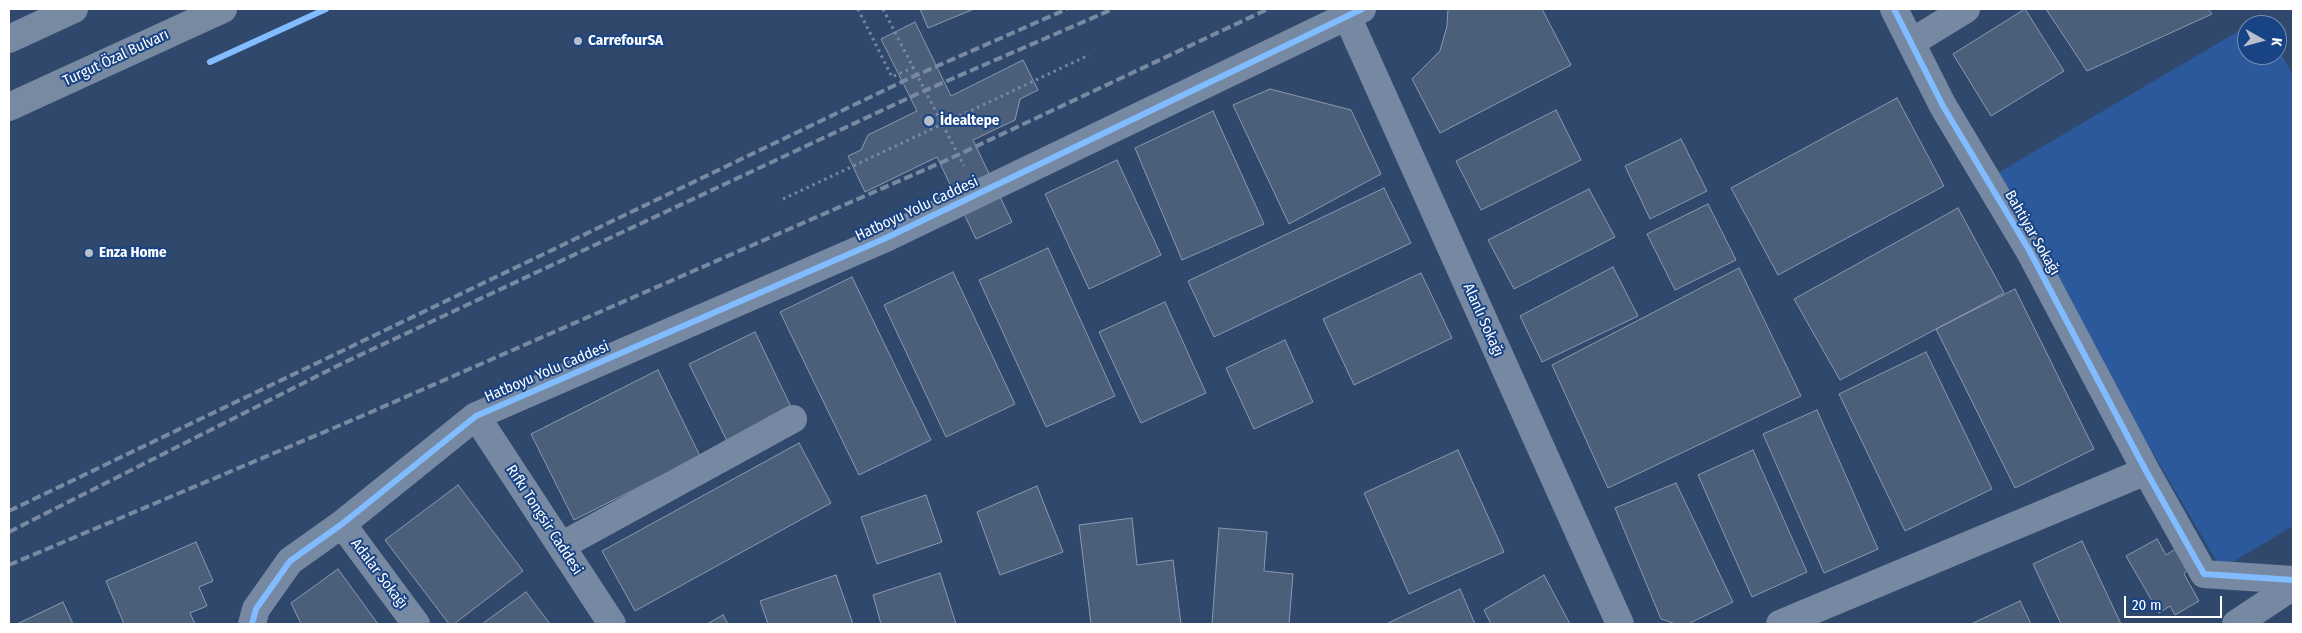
<!DOCTYPE html>
<html>
<head>
<meta charset="utf-8">
<style>
  body { margin:0 }
  #map { position:relative; width:2302px; height:633px; overflow:hidden; background:#30486c; font-family:"Fira Sans Condensed",sans-serif }
  canvas { display:block }
  .frame { position:absolute; inset:0; border:10px solid #fff; pointer-events:none }
  .north { position:absolute; left:2237px; top:15px; width:50px; height:50px; box-sizing:border-box; background:#184385; border:1px solid #748eb6; border-radius:50%; rotate:97deg; font-size:14px; font-weight:700; line-height:20px; text-align:center; color:#fff }
  .north::after { content:''; display:block; margin:auto; width:18px; height:22px; background:#b7bfcc; clip-path:polygon(50% 0,100% 100%,50% 72%,0 100%) }
  .scale { position:absolute; left:2124px; top:596px; width:98px; height:22px; box-sizing:border-box; border:2px solid #fff; border-top:0; padding-left:6px; font-size:15px; line-height:18px; white-space:nowrap; color:#fff; -webkit-text-stroke:4px #184385; paint-order:stroke }
</style>
</head>
<body>
<div id="map">
<canvas width="2302" height="633"></canvas>
<div class="frame"></div>
<div class="north">K</div>
<div class="scale">20 m</div>
</div>
<script>
const c = document.querySelector('canvas').getContext('2d');
c.lineJoin = 'round';
function fillPath(path, color) { c.fillStyle = color; c.fill(path, 'evenodd'); }
const toPath = rows => new Path2D(rows.map(r => 'M' + r).join(''));
function strokePath(path, color, width, dash) { c.strokeStyle = color; c.lineWidth = width; c.lineCap = dash ? 'butt' : 'round'; c.setLineDash(dash || []); c.stroke(path); }
function label(font, color, halo, rows, align = 'center') {
  c.font = font + ' "Fira Sans Condensed",sans-serif'; c.lineWidth = 4; c.setLineDash([]); c.textBaseline = 'middle'; c.strokeStyle = halo; c.fillStyle = color; for (const [text, x, y, turn = 0] of rows) {
    c.save(); c.translate(x, y); c.rotate((+turn || 0) * Math.PI / 180); c.textAlign = isNaN(turn) ? turn : align; if (halo) c.strokeText(text, 0, 0); c.fillText(text, 0, 0); c.restore();
  }
}
const green = toPath([
  [2247,26,2247,55,2277,55,2277,47,2293,75,2293,526,2221,569,1991,177]
]);
const building = toPath([
  [920,9,974,9,928,28,920,9],
  [1448,9,1542,9,1571,65,1440,133,1412,79,1440,51,1447,26,1448,9],
  [2025,9,2064,71,1991,116,1953,54,2025,9],
  [2046,9,2208,9,2212,14,2087,71,2046,9],
  [915,22,951,96,1023,60,1038,90,1020,99,1015,120,973,140,1012,222,976,239,937,157,865,192,848,156,861,150,868,135,917,111,881,39,915,22],
  [1270,89,1351,110,1381,174,1289,224,1233,105,1270,89],
  [1897,98,1944,186,1778,275,1731,188,1897,98],
  [1556,110,1581,160,1481,210,1456,161,1556,110],
  [1213,111,1264,224,1182,260,1135,148,1213,111],
  [1681,139,1707,191,1650,219,1625,166,1681,139],
  [1117,160,1161,255,1089,289,1045,194,1117,160],
  [1384,188,1411,243,1214,337,1188,281,1384,188],
  [1589,189,1615,237,1514,289,1488,240,1589,189],
  [1708,204,1736,260,1675,290,1647,234,1708,204],
  [1958,208,2004,293,1840,380,1794,299,1958,208],
  [1048,248,1115,396,1046,427,979,280,1048,248],
  [1613,267,1638,316,1542,362,1520,316,1613,267],
  [1739,268,1801,396,1608,488,1552,365,1739,268],
  [953,272,1015,404,946,437,884,305,953,272],
  [1421,273,1452,338,1354,385,1323,319,1421,273],
  [852,277,931,440,859,475,780,312,852,277],
  [2015,289,2094,449,2015,488,1936,329,2015,289],
  [1165,302,1206,393,1141,423,1099,332,1165,302],
  [755,332,793,411,728,443,689,364,755,332],
  [1285,340,1313,402,1254,429,1226,368,1285,340],
  [1926,352,1992,489,1905,531,1839,394,1926,352],
  [658,370,700,456,574,520,531,434,658,370],
  [1817,410,1878,549,1824,573,1763,434,1817,410],
  [799,443,831,503,635,611,602,551,799,443],
  [1458,450,1504,552,1409,594,1364,493,1458,450],
  [1753,450,1807,572,1752,597,1698,475,1753,450],
  [1676,483,1733,602,1688,624,1676,624,1661,619,1615,508,1676,483],
  [458,485,523,571,454,624,449,624,385,540,458,485],
  [1037,486,1063,552,1000,575,977,512,1037,486],
  [926,495,942,542,877,564,861,517,926,495],
  [1132,518,1137,565,1173,560,1181,624,1091,624,1079,525,1132,518],
  [1219,528,1267,532,1264,571,1293,574,1289,624,1212,624,1219,528],
  [2157,539,2166,555,2182,545,2192,563,2184,574,2199,601,2175,615,2170,606,2159,613,2126,556,2157,539],
  [2082,541,2121,624,2061,624,2033,564,2082,541],
  [196,542,213,581,199,587,207,606,190,613,195,624,124,624,106,581,196,542],
  [338,569,378,624,301,624,291,603,338,569],
  [940,573,956,624,881,624,873,595,940,573],
  [836,575,853,624,768,624,760,601,836,575],
  [1544,575,1570,624,1491,624,1484,610,1544,575],
  [1460,589,1475,624,1386,624,1460,589],
  [526,592,550,624,482,624,526,592],
  [2020,601,2031,624,1971,624,2020,601],
  [63,602,73,624,17,624,63,602],
  [723,615,728,624,707,624,723,615]
]);
const path = toPath([
  [858,9,892,77,914,67],
  [883,9,964,166],
  [783,199,1089,55]
]);
const minor = toPath([
  [1894,9,1943,106,2029,250,2146,471,2204,574,2293,580],
  [1347,16,1620,624],
  [1912,42,1966,9],
  [476,416,612,624],
  [342,524,416,624],
  [561,546,793,419],
  [252,624,256,609,290,561,342,524,476,416,886,238,1362,9],
  [1780,624,2146,471],
  [2236,624,2293,586]
]);
const highway = toPath([
  [9,39,74,9],
  [9,107,223,9]
]);
const rail = toPath([
  [9,511,910,78,1067,9],
  [9,532,341,364,917,94,1113,9],
  [9,565,362,416,947,160,1268,9]
]);
const cycleway = toPath([
  [1894,9,1943,106,2029,250,2146,471,2204,574,2293,580],
  [210,62,326,9],
  [252,624,256,609,290,561,342,524,476,416,886,238,1362,9]
]);
const markers = [
  [578,41,5,"#b7bfcc"],
  [929,121,6,"#b7bfcc"],
  [89,253,5,"#b7bfcc"]
];
const poiNames = [
  ["CarrefourSA",588,41],
  ["İdealtepe",940,121],
  ["Enza Home",99,253]
];
const streetNames = [
  ["Turgut Özal Bulvarı",116,58,-25],
  ["Hatboyu Yolu Caddesi",917,209,-25],
  ["Bahtiyar Sokağı",2032,233,60],
  ["Alanlı Sokağı",1483,320,66],
  ["Hatboyu Yolu Caddesi",547,372,-23],
  ["Rıfkı Tongsir Caddesi",544,520,57],
  ["Adalar Sokağı",379,574,53]
];
fillPath(green, '#2c589c');
fillPath(building, '#4b5f7b');
strokePath(building, '#8b99b0', 1);
strokePath(path, '#7789a2', 3, [2.5, 4]);
strokePath(minor, '#7789a2', 28);
strokePath(highway, '#7889a2', 28);
strokePath(rail, '#7889a2', 4, [9, 4]);
strokePath(cycleway, '#80bcff', 6);
for (const [x, y, r, color] of markers) { const dot = new Path2D(); dot.arc(x, y, r, 0, 2 * Math.PI); c.fillStyle = color; c.fill(dot); strokePath(dot, '#184385', 2); }
label('bold 15px', '#fff', '#184385', poiNames, 'left');
label('15px', '#fff', '#184385', streetNames);
</script>
</body>
</html>
